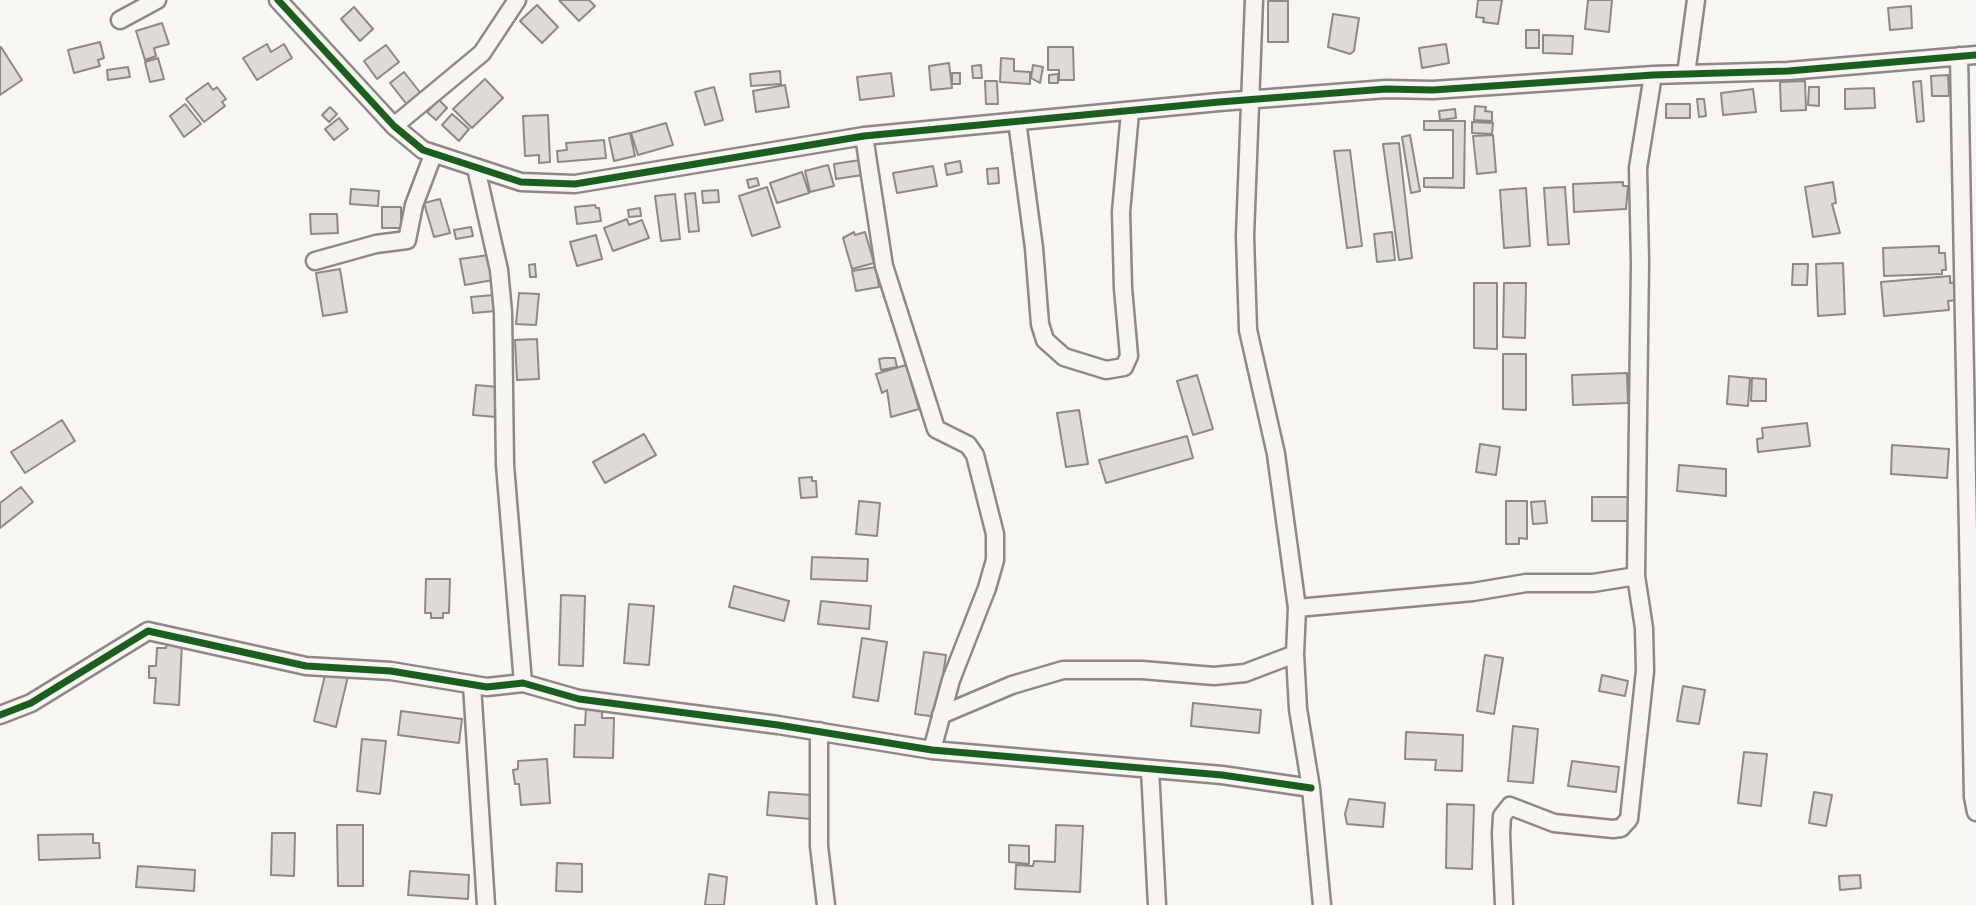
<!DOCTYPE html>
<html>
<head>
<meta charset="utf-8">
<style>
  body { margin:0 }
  canvas { display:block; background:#f8f6f0 }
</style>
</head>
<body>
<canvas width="1976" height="905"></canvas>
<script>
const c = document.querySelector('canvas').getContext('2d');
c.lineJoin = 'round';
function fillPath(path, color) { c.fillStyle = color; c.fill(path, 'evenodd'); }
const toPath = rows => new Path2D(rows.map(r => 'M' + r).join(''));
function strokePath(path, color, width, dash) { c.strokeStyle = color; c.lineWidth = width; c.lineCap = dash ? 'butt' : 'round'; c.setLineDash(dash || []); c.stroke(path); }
const building = toPath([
  [559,0,589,0,595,6,579,21,559,0],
  [1478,0,1502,0,1498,24,1483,22,1484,18,1476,17,1478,0],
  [1588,0,1612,0,1609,32,1585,29,1588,0],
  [1268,1,1288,1,1288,42,1268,42,1268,1],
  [537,5,558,27,542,43,520,21,537,5],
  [1911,6,1912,28,1890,30,1888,8,1911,6],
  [354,7,373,29,360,41,341,19,354,7],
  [1333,14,1359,18,1354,51,1350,54,1328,47,1333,14],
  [162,23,169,44,154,48,156,56,145,60,136,31,162,23],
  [1526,30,1539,30,1539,48,1526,48,1526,30],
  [1543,35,1573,36,1572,54,1543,53,1543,35],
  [100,42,104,58,98,60,100,66,74,73,68,50,100,42],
  [267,44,271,52,284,44,292,58,257,80,243,58,267,44],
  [1446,44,1449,63,1422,68,1419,48,1446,44],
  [386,45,399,62,377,79,364,61,386,45],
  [1,47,22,80,0,95,0,48,1,47],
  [1048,47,1073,47,1074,80,1059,80,1059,70,1048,70,1048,47],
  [158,58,164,79,150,82,145,62,158,58],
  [1001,58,1014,59,1014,71,1030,72,1030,84,1000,82,1001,58],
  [949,63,952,88,931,90,929,66,949,63],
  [981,65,982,78,973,78,972,66,981,65],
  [1033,65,1043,67,1040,83,1031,78,1033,65],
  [128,67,130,77,108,80,107,70,128,67],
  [780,71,781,84,751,86,750,74,780,71],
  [404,72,422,95,408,106,390,83,404,72],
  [891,73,894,96,860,100,857,77,891,73],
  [952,73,960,73,960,84,952,84,952,73],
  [1058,74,1058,83,1049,83,1049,75,1058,74],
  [1948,75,1949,96,1932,96,1931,76,1948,75],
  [485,79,503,98,472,128,453,109,485,79],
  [985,81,997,81,998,104,986,104,985,81],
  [1805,81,1806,110,1781,111,1780,82,1805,81],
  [1921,81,1924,121,1917,122,1913,82,1921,81],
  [208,83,213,90,217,87,226,99,222,102,225,106,204,122,186,99,208,83],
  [785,85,789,107,756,112,753,91,785,85],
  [714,87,723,120,705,125,695,92,714,87],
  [1809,87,1819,87,1819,106,1808,105,1809,87],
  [1874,88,1875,108,1845,109,1845,89,1874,88],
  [1753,89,1756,112,1723,115,1721,93,1753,89],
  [1697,99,1704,99,1706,116,1699,117,1697,99],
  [439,100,447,108,436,120,427,112,439,100],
  [185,104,201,124,184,137,170,116,185,104],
  [1666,104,1690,104,1690,118,1666,118,1666,104],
  [1475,106,1486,107,1485,111,1492,112,1492,121,1474,120,1475,106],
  [330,107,337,114,329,122,322,115,330,107],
  [1455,109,1456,118,1440,120,1439,111,1455,109],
  [452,114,469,129,459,141,442,125,452,114],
  [548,115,550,162,539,163,539,155,525,156,523,116,548,115],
  [339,118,348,129,334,140,325,129,339,118],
  [1424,121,1465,121,1464,188,1424,187,1424,178,1453,178,1453,130,1424,130,1424,121],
  [1472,122,1493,123,1492,134,1472,133,1472,122],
  [666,123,673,145,638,155,631,133,666,123],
  [630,133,635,156,614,161,609,138,630,133],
  [1410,135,1420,191,1411,193,1402,137,1410,135],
  [1493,135,1496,172,1477,174,1473,136,1493,135],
  [604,140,606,158,558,162,557,151,567,150,566,143,604,140],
  [1399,143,1412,258,1399,260,1383,144,1399,143],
  [1350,150,1362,246,1347,248,1334,151,1350,150],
  [867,159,869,174,836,179,834,164,867,159],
  [960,161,962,172,947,175,945,164,960,161],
  [828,165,834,186,810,192,805,171,828,165],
  [933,166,937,186,897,193,893,173,933,166],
  [998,168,999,183,988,184,987,169,998,168],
  [802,172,809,193,777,203,770,183,802,172],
  [757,178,759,185,749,188,747,180,757,178],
  [1623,182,1623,186,1628,186,1626,209,1574,212,1573,184,1623,182],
  [1833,182,1836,203,1832,204,1840,233,1813,237,1805,187,1833,182],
  [767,187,780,227,752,236,739,196,767,187],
  [1565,187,1569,244,1548,245,1544,188,1565,187],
  [1526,188,1530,246,1504,248,1500,190,1526,188],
  [351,189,379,191,378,206,350,204,351,189],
  [718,190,719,202,703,203,702,191,718,190],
  [695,193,699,231,689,232,685,194,695,193],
  [675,194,680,239,661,241,655,196,675,194],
  [440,199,450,233,434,237,424,203,440,199],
  [595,205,596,208,599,208,601,221,577,224,575,207,595,205],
  [382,207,401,207,401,228,382,228,382,207],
  [640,208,641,216,629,217,628,210,640,208],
  [310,214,337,214,338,233,311,234,310,214],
  [627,219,629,225,642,220,649,238,613,251,604,228,627,219],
  [471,227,473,236,456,239,454,230,471,227],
  [854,232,855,235,865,232,874,263,852,269,843,238,854,232],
  [1392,232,1395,260,1377,262,1374,234,1392,232],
  [596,235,602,259,577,266,570,242,596,235],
  [1939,246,1939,253,1945,253,1946,270,1942,270,1942,274,1884,276,1883,248,1939,246],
  [489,255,493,280,465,285,460,259,489,255],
  [1843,263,1845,314,1818,316,1816,264,1843,263],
  [535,264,536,277,530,277,529,265,535,264],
  [1793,264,1808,264,1807,285,1792,285,1793,264],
  [876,267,879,287,856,291,852,271,876,267],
  [340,269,347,312,323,316,316,273,340,269],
  [1950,276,1950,283,1956,282,1958,300,1948,301,1949,310,1884,316,1881,282,1950,276],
  [1474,283,1497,283,1497,349,1474,348,1474,283],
  [1504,283,1526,283,1525,338,1503,337,1504,283],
  [519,293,539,294,536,325,516,324,519,293],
  [494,295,496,311,473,313,471,297,494,295],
  [537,339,539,379,517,380,515,340,537,339],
  [1503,354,1526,354,1526,410,1503,409,1503,354],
  [884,358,895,358,897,367,881,370,879,359,884,358],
  [906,365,919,409,891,417,887,390,882,393,876,374,906,365],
  [1627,373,1628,403,1573,405,1572,375,1627,373],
  [1197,375,1213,429,1193,435,1177,381,1197,375],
  [1729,376,1750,378,1748,406,1727,404,1729,376],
  [1752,378,1766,379,1766,401,1751,401,1752,378],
  [476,385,498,387,496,417,473,415,476,385],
  [1079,410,1088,464,1066,467,1057,413,1079,410],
  [62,420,75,441,25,473,11,452,62,420],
  [1807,423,1810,446,1758,452,1757,439,1763,438,1762,428,1807,423],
  [644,434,656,455,605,483,593,462,644,434],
  [1187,436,1193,458,1106,483,1099,460,1187,436],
  [1480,444,1500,447,1496,475,1476,472,1480,444],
  [1892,445,1949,449,1947,478,1891,474,1892,445],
  [1679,465,1726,469,1726,496,1677,491,1679,465],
  [812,477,812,481,816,481,817,497,801,498,799,478,812,477],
  [21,487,33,502,0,528,0,503,21,487],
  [1592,497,1633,497,1631,521,1592,521,1592,497],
  [859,501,880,503,877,536,856,534,859,501],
  [1506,501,1527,501,1527,539,1519,538,1519,544,1506,544,1506,501],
  [1545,501,1547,523,1533,524,1531,502,1545,501],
  [812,557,868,559,867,581,811,579,812,557],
  [426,579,450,579,449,613,443,613,443,618,431,618,431,613,425,613,426,579],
  [734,586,789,601,784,621,729,607,734,586],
  [561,595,585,596,583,666,559,665,561,595],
  [821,601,871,606,869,629,818,624,821,601],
  [629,604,654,606,649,665,624,663,629,604],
  [862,638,887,642,878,701,853,697,862,638],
  [167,642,182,643,179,705,154,703,156,678,149,678,149,666,156,666,157,648,166,648,167,642],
  [924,652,946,655,937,717,915,714,924,652],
  [1485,655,1503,658,1494,714,1477,711,1485,655],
  [326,671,348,676,336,727,314,721,326,671],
  [1602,675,1628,681,1625,696,1599,691,1602,675],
  [1683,686,1705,690,1699,724,1677,721,1683,686],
  [1193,703,1261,710,1259,733,1191,726,1193,703],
  [586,708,602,709,602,718,614,718,613,758,574,757,575,725,585,725,586,708],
  [401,711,462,719,459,743,398,735,401,711],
  [1513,726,1538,729,1533,783,1508,781,1513,726],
  [1406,732,1463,735,1462,771,1435,770,1436,760,1405,759,1406,732],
  [362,739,386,741,380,794,357,791,362,739],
  [1744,752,1767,754,1761,806,1738,803,1744,752],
  [547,759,550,803,521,805,519,784,515,784,513,770,518,769,518,761,547,759],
  [1572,761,1619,767,1616,792,1568,786,1572,761],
  [769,792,812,795,811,819,767,815,769,792],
  [1814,792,1832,795,1826,826,1809,823,1814,792],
  [1349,799,1385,803,1383,827,1347,824,1345,814,1349,799],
  [1447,804,1474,805,1472,869,1446,868,1447,804],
  [337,825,363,825,363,886,338,886,337,825],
  [1056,825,1083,826,1080,892,1015,889,1016,865,1033,866,1034,861,1055,862,1056,825],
  [272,833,295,833,294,876,271,875,272,833],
  [93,834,93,843,99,843,100,858,39,860,38,835,93,834],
  [1009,845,1029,846,1029,864,1009,862,1009,845],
  [557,863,582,864,582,892,556,891,557,863],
  [138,866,195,870,194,891,136,887,138,866],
  [410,871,469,875,468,899,408,895,410,871],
  [709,874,727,877,724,905,705,905,709,874],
  [1860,875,1861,888,1840,890,1839,876,1860,875]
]);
const minor = toPath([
  [278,0,394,126,423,150,521,182,575,184,864,136,1219,102,1386,89,1433,90,1653,75,1788,71,1976,55],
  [1254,0,1245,236,1248,330,1276,454,1297,608,1295,654,1298,709,1311,788,1322,905],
  [120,20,157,0],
  [1959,56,1973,797,1976,812],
  [1686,74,1696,0],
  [1017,121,1034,248,1040,324,1045,340,1064,357,1106,370,1124,367,1129,356,1123,288,1121,212,1130,112],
  [394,126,482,53,517,0],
  [864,136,884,266,936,429,968,445,975,455,995,534,995,560,987,588,951,680,932,750],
  [476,168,499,270,503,312,505,465,523,683],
  [315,261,376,244,407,240,414,205,433,155],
  [1297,608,1473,592,1526,583,1593,583,1636,576],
  [472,685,486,905],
  [0,715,31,703,148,631,306,666,391,671,487,687,523,683,579,699,778,725,932,750,1222,775,1311,788],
  [941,715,1012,685,1063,670,1142,670,1214,676,1245,673,1295,654],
  [819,731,819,846,826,905],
  [1150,769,1157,905],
  [1504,905,1501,834,1502,816,1510,806,1554,823,1613,829,1621,828,1629,819,1645,671,1644,628,1636,576,1640,262,1638,168,1653,75]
]);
const cycleway = toPath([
  [278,0,394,126,423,150,521,182,575,184,864,136,1219,102,1386,89,1433,90,1653,75,1788,71,1976,55],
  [0,715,31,703,148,631,306,666,391,671,487,687,523,683,579,699,778,725,932,750,1222,775,1311,788]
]);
fillPath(building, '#dedad7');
strokePath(building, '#918787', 2);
strokePath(minor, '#918787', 21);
strokePath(minor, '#f6f5f1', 16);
strokePath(cycleway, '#1b5e20', 7);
</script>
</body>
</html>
